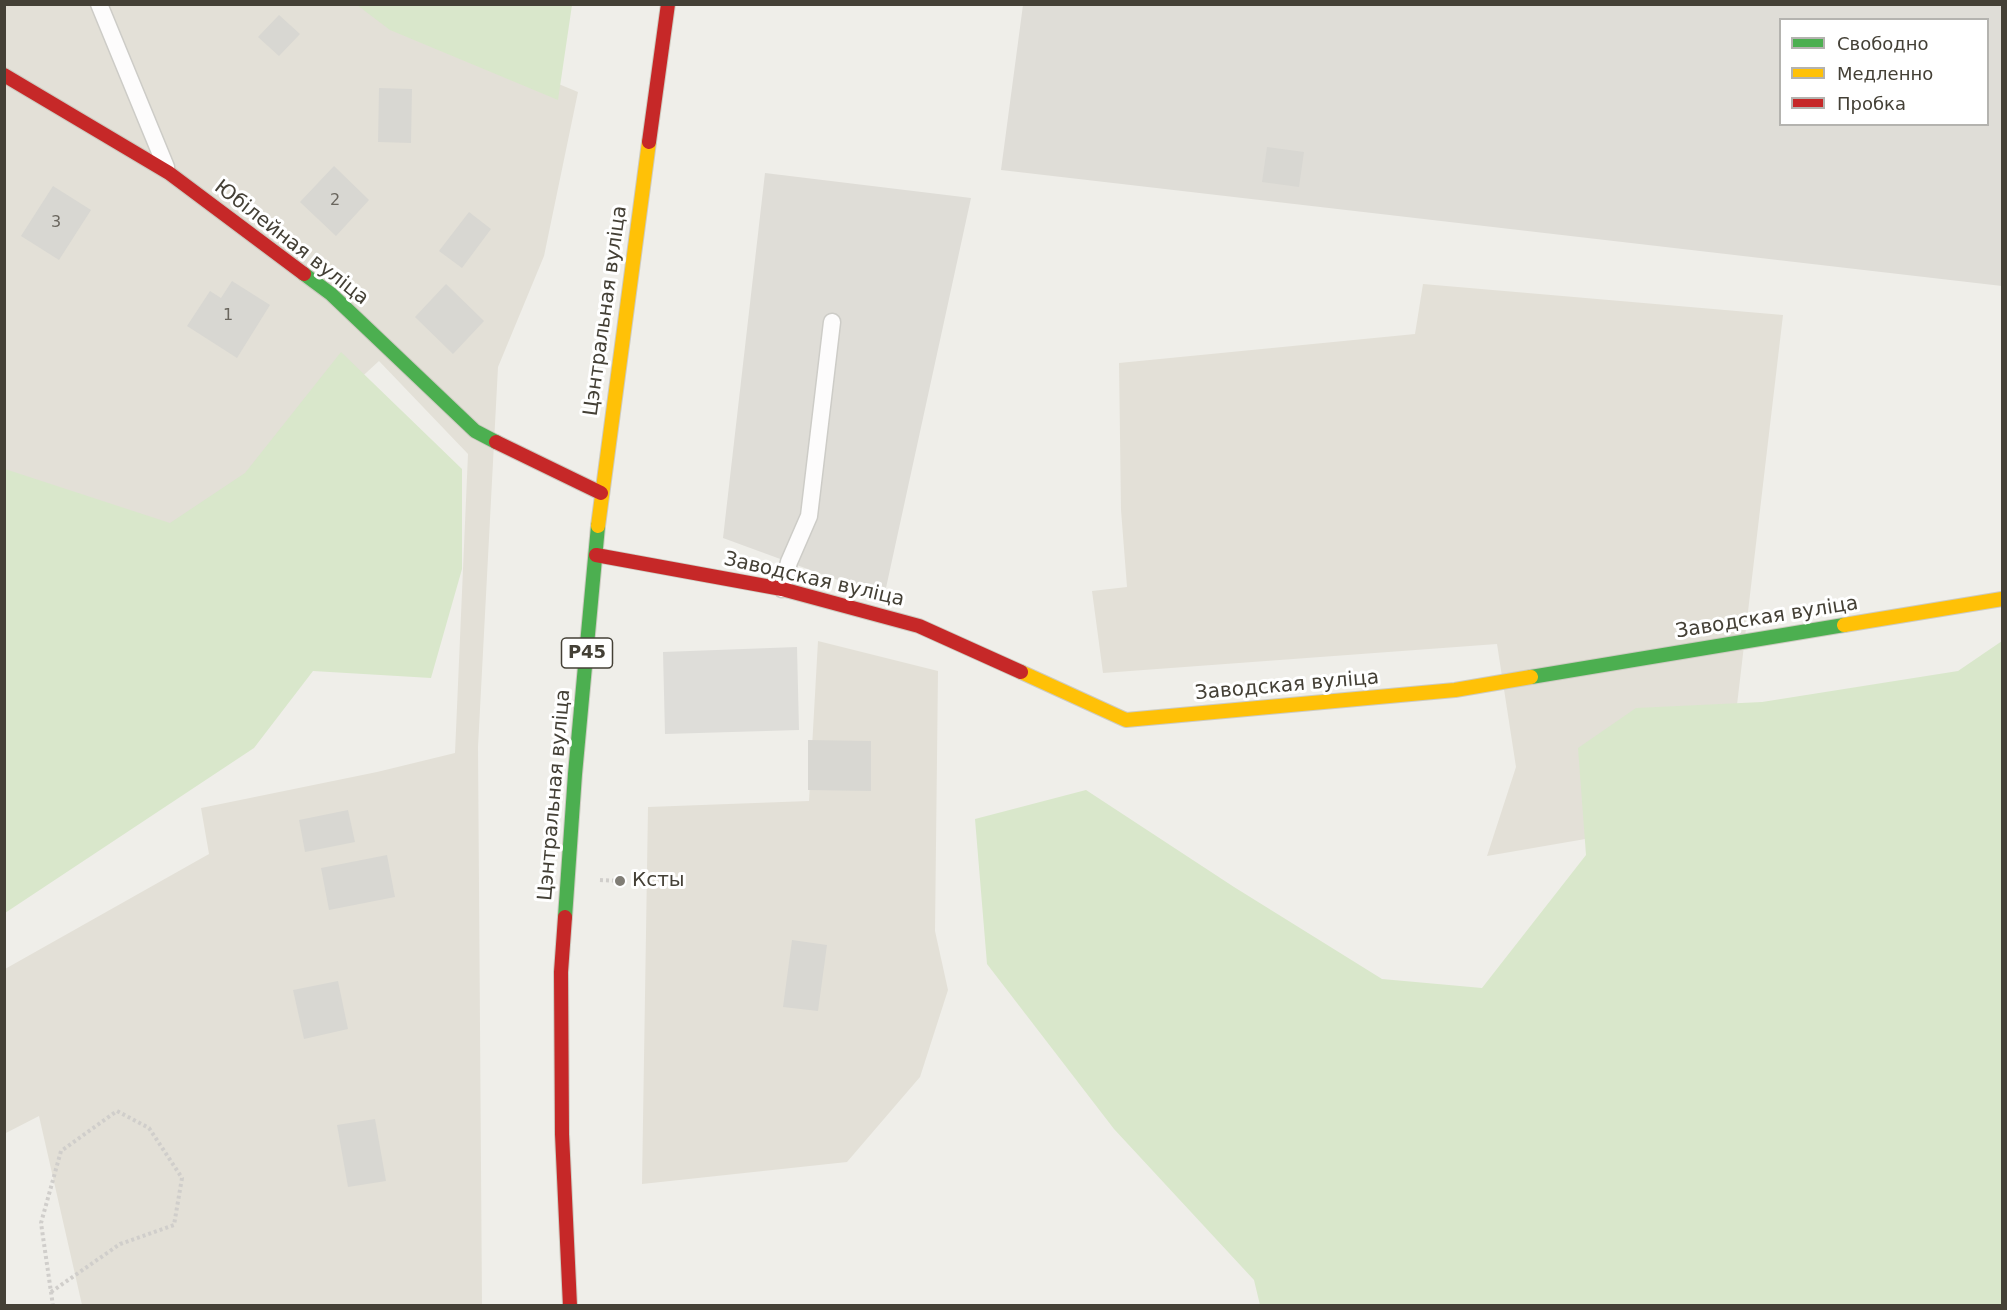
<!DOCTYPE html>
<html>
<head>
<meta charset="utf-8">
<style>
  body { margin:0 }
  #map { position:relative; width:2007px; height:1310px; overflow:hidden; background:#efeee9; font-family:"DejaVu Sans",sans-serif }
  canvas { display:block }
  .frame { position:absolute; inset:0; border:6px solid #444036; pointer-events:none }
  .legend { position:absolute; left:1779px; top:18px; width:210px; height:108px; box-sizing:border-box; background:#fff; border:2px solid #b4b3af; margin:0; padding:8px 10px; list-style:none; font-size:18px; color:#444036 }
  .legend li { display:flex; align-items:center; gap:12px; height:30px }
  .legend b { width:30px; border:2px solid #b4b3af }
</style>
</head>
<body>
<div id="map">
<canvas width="2007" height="1310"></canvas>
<div class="frame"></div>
<ul class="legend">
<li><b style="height:8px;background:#4caf50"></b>Свободно</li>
<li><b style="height:8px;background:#ffc107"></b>Медленно</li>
<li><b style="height:8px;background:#c62828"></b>Пробка</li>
</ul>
</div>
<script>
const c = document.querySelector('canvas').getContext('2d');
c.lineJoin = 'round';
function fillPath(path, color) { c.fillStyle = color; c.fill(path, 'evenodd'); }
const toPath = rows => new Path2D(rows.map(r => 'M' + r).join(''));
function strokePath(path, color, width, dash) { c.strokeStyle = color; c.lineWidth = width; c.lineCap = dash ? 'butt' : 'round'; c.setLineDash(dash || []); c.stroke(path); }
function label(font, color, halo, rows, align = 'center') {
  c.font = font + ' "DejaVu Sans",sans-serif'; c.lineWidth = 6; c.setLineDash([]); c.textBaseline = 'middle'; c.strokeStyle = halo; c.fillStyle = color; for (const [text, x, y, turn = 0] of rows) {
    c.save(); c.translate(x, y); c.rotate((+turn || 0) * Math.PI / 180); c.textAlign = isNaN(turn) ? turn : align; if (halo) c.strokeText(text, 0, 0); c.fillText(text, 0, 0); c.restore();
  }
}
const residential = toPath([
  [5,5,387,5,399,18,578,92,544,256,498,367,478,747,482,1305,82,1305,39,1116,4,1134,5,969,209,854,201,808,377,772,455,753,468,454,379,361,181,543,5,484],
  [1423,284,1783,315,1724,815,1487,856,1516,767,1497,644,1103,673,1092,591,1127,587,1121,510,1119,363,1415,334],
  [818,641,938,671,935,931,948,990,920,1077,847,1162,642,1184,648,807,809,801]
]);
const industrial = toPath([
  [1023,5,2002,5,2002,286,1001,170],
  [1780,20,1988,20,1988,124,1780,124],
  [765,173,971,198,884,597,723,538]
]);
const green = toPath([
  [357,5,572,5,558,100,390,30],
  [341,352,462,469,462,569,431,678,313,671,254,748,5,913,5,469,170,523,245,473],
  [2002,641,2002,1305,1260,1305,1254,1280,1114,1129,987,964,975,819,1086,790,1234,887,1382,979,1482,988,1586,855,1578,748,1636,708,1762,702,1958,671]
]);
const parking = toPath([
  [797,647,799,730,665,734,663,652]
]);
const building = toPath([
  [279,15,300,34,279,56,258,37],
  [379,88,412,89,411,143,378,142],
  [1267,147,1304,152,1299,187,1262,182],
  [334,166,369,200,336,236,300,202],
  [53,186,91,210,59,260,21,236],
  [469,212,491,229,462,268,439,251],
  [232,281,270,305,237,358,187,326,210,291,221,298],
  [446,284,484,321,453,354,415,317],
  [808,740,871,741,871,791,808,790],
  [348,810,355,842,305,852,299,820],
  [387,855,395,897,329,910,321,868],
  [792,940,827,945,818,1011,783,1007],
  [338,981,348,1029,304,1039,293,990],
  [375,1119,386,1181,348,1187,337,1125]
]);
const path = toPath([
  [600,880,620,881],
  [51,1292,120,1244,174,1225,182,1178,149,1128,117,1111,61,1151,41,1223,51,1292,53,1306]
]);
const lane = toPath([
  [99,4,166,167],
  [782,589,789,562,809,516,832,322]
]);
const fast = toPath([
  [304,274,331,294,475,431,496,442],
  [1531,677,1844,625],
  [565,917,575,774,598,526]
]);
const slow = toPath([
  [598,526,649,142],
  [1844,625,2002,599],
  [1021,672,1126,720,1455,690,1531,677]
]);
const jam = toPath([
  [4,75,169,173,304,274],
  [649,142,668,4],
  [496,442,601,493],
  [596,555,782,589,919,626,1021,672],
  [565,917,561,972,562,1134,570,1306]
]);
const markers = [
  [620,881,6,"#807d75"]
];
const numberNames = [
  ["2",335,201],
  ["3",56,223],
  ["1",228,316]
];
const shields = [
  [587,653,51]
];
const shieldNames = [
  ["Р45",587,653]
];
const streetNames = [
  ["Юбілейная вуліца",291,243,38],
  ["Цэнтральная вуліца",606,311,-82],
  ["Заводская вуліца",814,580,13],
  ["Заводская вуліца",1767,618,-9],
  ["Заводская вуліца",1287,686,-5],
  ["Цэнтральная вуліца",555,795,-85]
];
const poiNames = [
  ["Ксты",632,881]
];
fillPath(residential, '#e3e0d7');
fillPath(industrial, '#dfddd7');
fillPath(green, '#d9e7cb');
fillPath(parking, '#deddd9');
fillPath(building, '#d8d7d2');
strokePath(lane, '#cdccc7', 19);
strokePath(fast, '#cdcbc1', 16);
strokePath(slow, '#cdcbc1', 16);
strokePath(jam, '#cdcbc1', 16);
strokePath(path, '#d0cecb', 4, [3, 3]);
strokePath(lane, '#fdfcfc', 16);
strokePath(fast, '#4caf50', 14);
strokePath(slow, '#ffc107', 14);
strokePath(jam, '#c62828', 14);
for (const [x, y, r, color] of markers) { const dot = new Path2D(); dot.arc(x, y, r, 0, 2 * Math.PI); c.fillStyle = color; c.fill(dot); strokePath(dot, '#fff', 2); }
label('16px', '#6a665e', null, numberNames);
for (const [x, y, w] of shields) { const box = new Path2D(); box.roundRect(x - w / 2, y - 15, w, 30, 4.5); c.fillStyle = '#fff'; c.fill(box); strokePath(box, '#444036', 1.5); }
label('bold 18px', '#444036', null, shieldNames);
label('20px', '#444036', '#fff', streetNames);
label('20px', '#444036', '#fff', poiNames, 'left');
</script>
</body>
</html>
